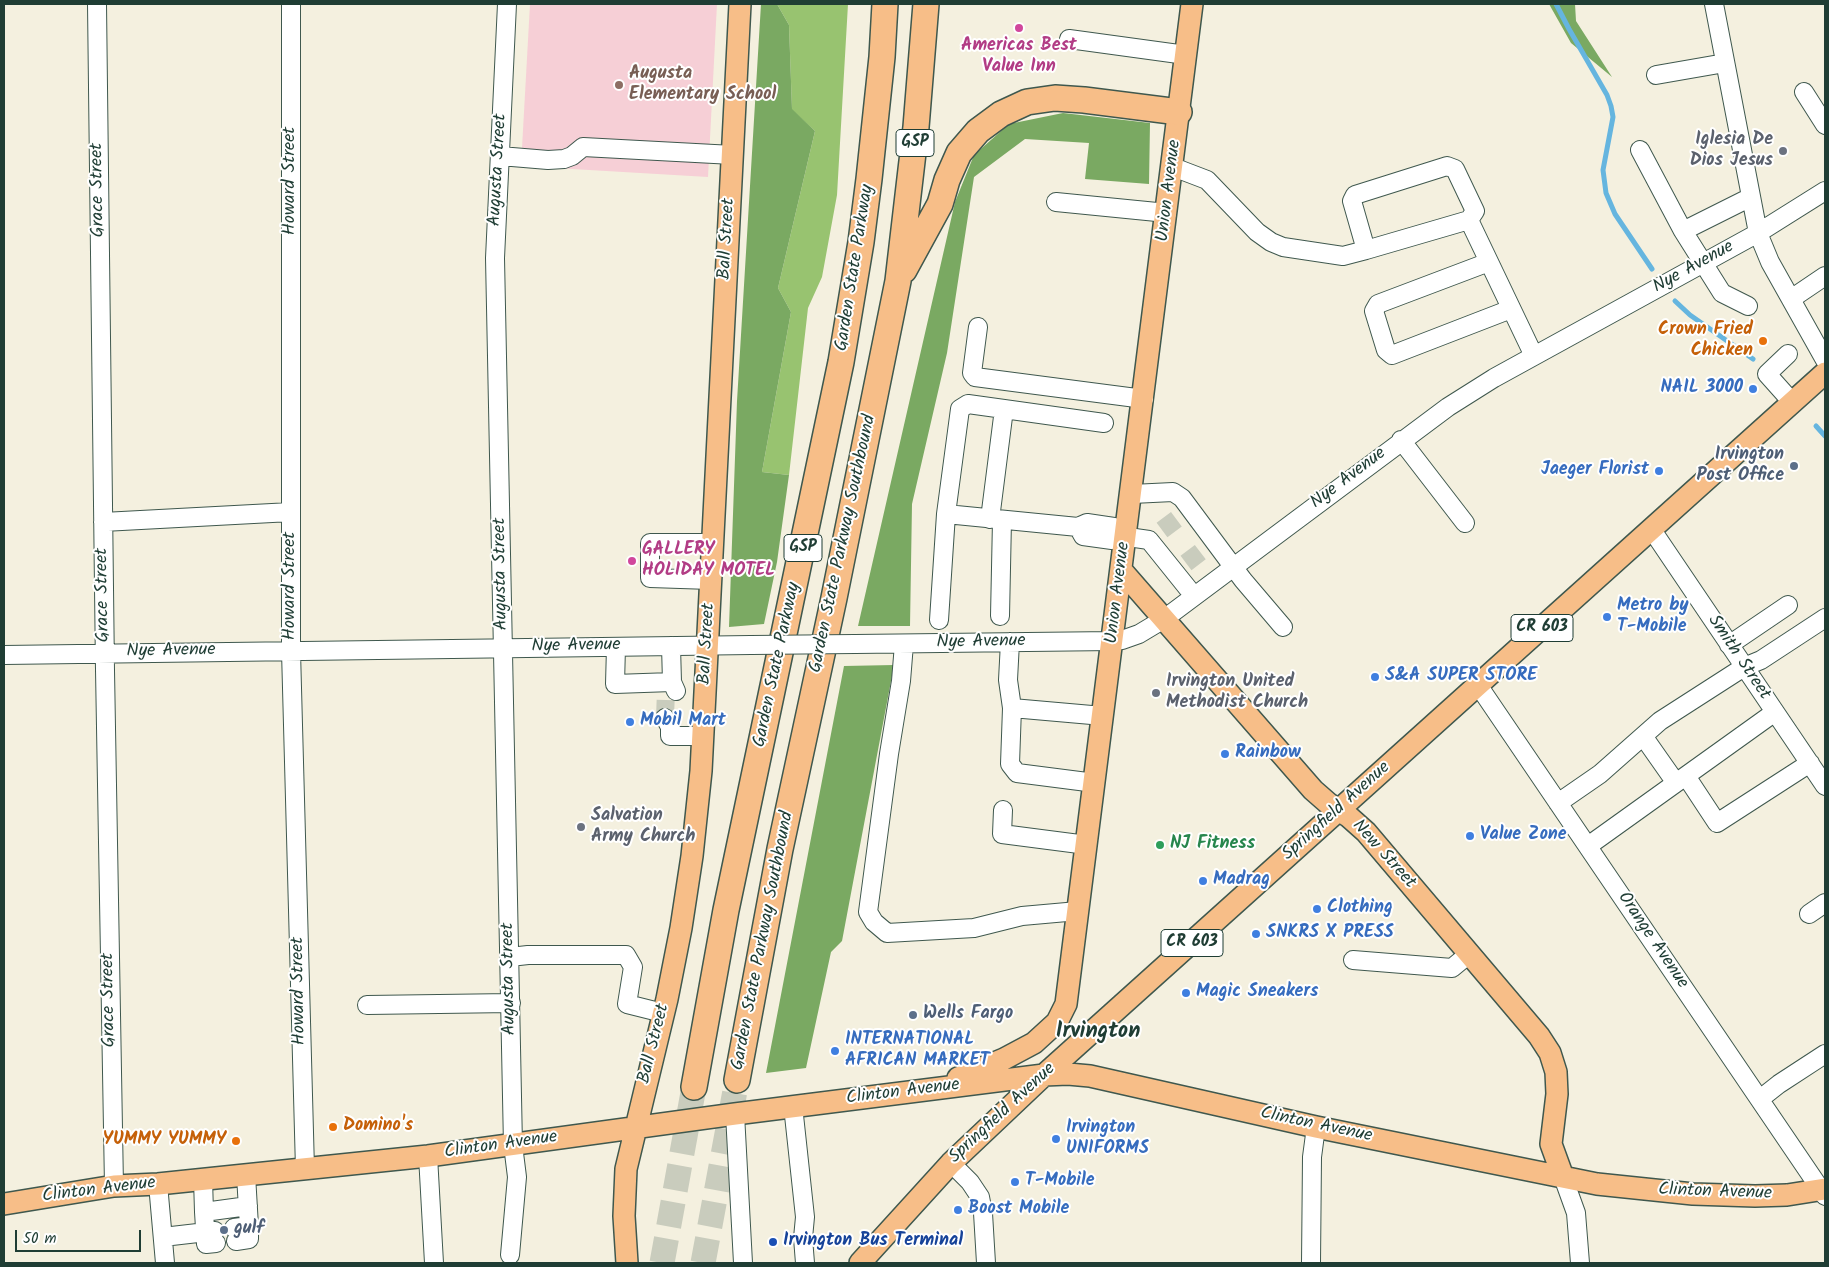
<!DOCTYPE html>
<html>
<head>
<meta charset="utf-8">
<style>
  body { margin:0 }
  #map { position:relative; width:1829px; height:1267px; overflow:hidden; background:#f4f0df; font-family:Kalam,sans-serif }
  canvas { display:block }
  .frame { position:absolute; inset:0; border:5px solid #1f3d34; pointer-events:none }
  .scale { position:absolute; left:15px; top:1230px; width:126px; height:22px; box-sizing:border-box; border:2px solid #1f3d34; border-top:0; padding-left:6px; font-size:15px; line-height:18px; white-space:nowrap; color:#1f3d34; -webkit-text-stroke:4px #fff; paint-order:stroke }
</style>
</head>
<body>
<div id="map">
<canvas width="1829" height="1267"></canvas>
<div class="frame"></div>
<div class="scale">50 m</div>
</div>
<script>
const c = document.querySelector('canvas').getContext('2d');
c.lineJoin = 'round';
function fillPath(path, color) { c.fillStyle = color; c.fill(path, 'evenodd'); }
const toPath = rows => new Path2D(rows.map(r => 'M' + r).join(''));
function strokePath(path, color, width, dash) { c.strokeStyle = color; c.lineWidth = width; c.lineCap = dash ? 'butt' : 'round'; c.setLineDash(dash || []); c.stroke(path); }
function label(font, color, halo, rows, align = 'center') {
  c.font = font + ' Kalam,sans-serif'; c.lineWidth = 4; c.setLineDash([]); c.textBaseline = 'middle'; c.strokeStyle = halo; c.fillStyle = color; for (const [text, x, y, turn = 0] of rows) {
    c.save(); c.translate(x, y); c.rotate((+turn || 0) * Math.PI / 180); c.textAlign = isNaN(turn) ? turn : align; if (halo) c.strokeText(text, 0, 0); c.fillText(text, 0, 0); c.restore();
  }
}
const built = toPath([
  [530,4,717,4,708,177,521,166]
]);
const green = toPath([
  [777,4,848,4,837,195,822,277,808,308,789,475,762,472,791,312,778,288,815,131,792,110,789,25]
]);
const forest = toPath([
  [761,4,777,4,789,25,792,109,815,131,778,288,791,312,762,472,789,475,777,562,764,624,729,627,737,401],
  [1549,4,1575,4,1576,21,1612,77,1571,43],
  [1063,113,1150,123,1149,184,1085,179,1089,143,1025,139,974,177,947,353,912,504,910,626,858,626,955,202,974,155,1009,124],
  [894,665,842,941,831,952,806,1068,766,1073,844,666]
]);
const stream = toPath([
  [1556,4,1569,29,1607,95,1611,106,1613,117,1603,170,1606,193,1615,214,1652,269],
  [1675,301,1690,315,1753,359],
  [1816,426,1825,436]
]);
const minorTunnel = toPath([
  [1162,530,1178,518],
  [1186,563,1203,550],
  [665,718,666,690]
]);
const highwayTunnel = toPath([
  [662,1263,694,1087],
  [703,1263,737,1080]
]);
const minor = toPath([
  [97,4,105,670,114,1186],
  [291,4,291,651,305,1169],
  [507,4,495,258,513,1145,517,1177,510,1255],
  [1714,4,1758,233,1770,262,1825,360],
  [1069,39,1186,55],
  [1656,75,1725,63],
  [1804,92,1825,125],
  [1640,150,1683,231,1751,197],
  [500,156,548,160,564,159,572,156,583,147,733,155],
  [1173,167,1207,180,1257,232,1271,242,1283,247,1343,256,1366,250,1469,220,1475,211,1455,169,1447,166,1355,195,1352,201,1366,250],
  [1056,202,1167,213],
  [1469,220,1534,356],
  [1683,231,1722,293,1748,306],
  [1489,262,1378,304,1374,311,1386,350,1392,355,1511,309],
  [1791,299,1825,276],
  [978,327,972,373,975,377,1144,399],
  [1788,354,1767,374,1792,402],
  [1004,409,1104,423],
  [1401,440,1465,523],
  [1132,494,1173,492,1182,498,1243,580,1283,627],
  [946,514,1078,527],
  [103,522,291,512],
  [1652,530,1825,786],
  [1121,536,1114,527,1087,523,1078,527,1083,536,1112,540,1121,536,1149,540,1194,596],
  [711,580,650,578,650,543,713,543],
  [1000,616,1002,520],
  [939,620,946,514,960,409,968,404,1004,409,990,519],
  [1010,642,1008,680,1012,708,1010,764,1017,773,1095,783],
  [855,644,1113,641,1122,640,1139,634,1164,619,1448,407,1494,378,1758,233,1825,191],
  [904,644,901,681,889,754,868,912,874,922,887,933,974,928,1022,916,1078,911],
  [1729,645,1788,605],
  [671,646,672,682,676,691],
  [616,647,615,684,672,682],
  [4,655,751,645],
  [1478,685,1825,1196],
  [1012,708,1103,716],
  [665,718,670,727,670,736,703,736],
  [1643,736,1676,783],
  [1686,776,1717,823,1810,763],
  [1558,803,1600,774,1660,721,1744,667,1761,660,1825,618],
  [1003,810,1002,834,1087,845],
  [1588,846,1775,712],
  [1809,914,1825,903],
  [510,957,528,955,626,955,633,967,627,1004,663,1013],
  [1353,960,1452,968,1469,954],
  [367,1005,511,1003],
  [1760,1099,1779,1084,1825,1054],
  [793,1106,805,1217,803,1238,805,1263],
  [735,1114,743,1263],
  [428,1156,434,1263],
  [951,1163,970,1182,980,1197,983,1213,986,1263],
  [1563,1177,1576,1213,1580,1263],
  [203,1179,204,1212],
  [158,1184,165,1263],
  [234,1228,249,1226,246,1175],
  [163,1237,215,1231],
  [236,1241,249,1239,249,1226],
  [216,1243,206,1244,204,1212,248,1206],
  [1311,1263,1312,1157,1316,1127]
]);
const major = toPath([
  [1122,571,1313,790,1329,804,1348,816,1366,832,1539,1036,1550,1053,1556,1072,1557,1094,1551,1144,1563,1177],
  [958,1078,1004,1059,1034,1043,1057,1022,1066,1004,1192,4],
  [4,1204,114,1186,158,1184,428,1156,735,1114,1044,1075,1068,1074,1090,1076,1316,1127,1597,1184,1693,1194,1755,1196,1787,1195,1825,1189],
  [627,1263,624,1216,626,1169,667,999,681,928,692,856,701,771,740,4],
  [860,1263,951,1163,1044,1075,1825,373]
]);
const highway = toPath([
  [904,270,940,204,947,180,959,153,978,131,1001,114,1027,102,1055,98,1084,100,1179,112],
  [737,1080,780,849,834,598,898,281,916,127,926,4],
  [694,1087,726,910,841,362,861,242,869,179,882,57,885,4]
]);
const minorBridge = toPath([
  [751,645,855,644]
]);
const markers = [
  [1019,28,5,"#d1479c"],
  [619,85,5,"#8d6e63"],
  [1783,151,5,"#6b7280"],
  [1763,341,5,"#e8710a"],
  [1753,389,5,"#3f7fe0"],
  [1794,466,5,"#5c6f8a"],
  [1659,471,5,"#3f7fe0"],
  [632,561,5,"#d1479c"],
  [1607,617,5,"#3f7fe0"],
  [1375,677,5,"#3f7fe0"],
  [1156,693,5,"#6b7280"],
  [630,722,5,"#3f7fe0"],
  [1225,754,5,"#3f7fe0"],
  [581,827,5,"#6b7280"],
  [1470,836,5,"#3f7fe0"],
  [1160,845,5,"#2e9e5b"],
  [1203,881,5,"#3f7fe0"],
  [1317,909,5,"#3f7fe0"],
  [1256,934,5,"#3f7fe0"],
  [1186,993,5,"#3f7fe0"],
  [913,1015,5,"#5c6f8a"],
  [835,1051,5,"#3f7fe0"],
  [333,1127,5,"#e8710a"],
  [1056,1139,5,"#3f7fe0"],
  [236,1141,5,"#e8710a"],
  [1015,1182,5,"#3f7fe0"],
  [958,1210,5,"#3f7fe0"],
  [224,1230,5,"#5c6f8a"],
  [773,1242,5,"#1a4fb4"]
];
const shields = [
  [915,143,38],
  [803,548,38],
  [1542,628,62],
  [1192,943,62]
];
const shieldNames = [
  ["GSP",915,143],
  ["GSP",803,548],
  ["CR 603",1542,628],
  ["CR 603",1192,943]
];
const hotelNames = [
  ["Americas Best",1019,47],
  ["Value Inn",1019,68],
  ["GALLERY",642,551,"left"],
  ["HOLIDAY MOTEL",642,572,"left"]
];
const educationNames = [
  ["Augusta",629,75],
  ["Elementary School",629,96]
];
const worshipNames = [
  ["Iglesia De",1773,141,"right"],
  ["Dios Jesus",1773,162,"right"],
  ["Irvington United",1166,683],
  ["Methodist Church",1166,704],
  ["Salvation",591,817],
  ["Army Church",591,838]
];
const streetNames = [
  ["Augusta Street",499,170,-87],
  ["Howard Street",291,181,-90],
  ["Grace Street",99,190,-91],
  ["Union Avenue",1170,191,-83],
  ["Ball Street",728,239,-87],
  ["Garden State Parkway",856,268,-81],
  ["Nye Avenue",1694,268,-29],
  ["Nye Avenue",1349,479,-37],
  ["Garden State Parkway Southbound",844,544,-78],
  ["Augusta Street",502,574,-91],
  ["Howard Street",291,586,-90],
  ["Union Avenue",1119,593,-83],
  ["Grace Street",104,595,-91],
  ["Nye Avenue",981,643,-1],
  ["Ball Street",708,644,-87],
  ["Nye Avenue",576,647,-1],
  ["Nye Avenue",171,652,-1],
  ["Smith Street",1738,658,56],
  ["Garden State Parkway",778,665,-78],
  ["Springfield Avenue",1337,812,-42],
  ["New Street",1383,855,48],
  ["Garden State Parkway Southbound",764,941,-79],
  ["Orange Avenue",1652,941,56],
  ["Augusta Street",510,979,-91],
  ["Howard Street",300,991,-91],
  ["Grace Street",110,1000,-91],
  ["Ball Street",655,1044,-76],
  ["Clinton Avenue",903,1093,-7],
  ["Springfield Avenue",1003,1114,-43],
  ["Clinton Avenue",1316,1126,12],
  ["Clinton Avenue",501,1146,-8],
  ["Clinton Avenue",99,1191,-7],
  ["Clinton Avenue",1715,1193,2]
];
const foodNames = [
  ["Crown Fried",1753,331],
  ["Chicken",1753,352],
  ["Domino's",343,1127,"left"],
  ["YUMMY YUMMY",226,1141]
];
const shopNames = [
  ["NAIL 3000",1743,389,"right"],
  ["Jaeger Florist",1649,471,"right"],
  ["Metro by",1617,607],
  ["T-Mobile",1617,628],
  ["S&A SUPER STORE",1385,677],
  ["Mobil Mart",640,722],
  ["Rainbow",1235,754],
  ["Value Zone",1480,836],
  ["Madrag",1213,881],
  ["Clothing",1327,909],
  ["SNKRS X PRESS",1266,934],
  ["Magic Sneakers",1196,993],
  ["INTERNATIONAL",845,1041],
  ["AFRICAN MARKET",845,1062],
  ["Irvington",1066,1129],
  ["UNIFORMS",1066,1150],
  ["T-Mobile",1025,1182],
  ["Boost Mobile",968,1210]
];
const serviceNames = [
  ["Irvington",1784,456,"right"],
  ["Post Office",1784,477,"right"],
  ["Wells Fargo",923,1015],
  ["gulf",234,1230]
];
const leisureNames = [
  ["NJ Fitness",1170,845]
];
const transitNames = [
  ["Irvington Bus Terminal",783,1242]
];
const districtNames = [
  ["Irvington",1098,1033]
];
fillPath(built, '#f6cfd6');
fillPath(green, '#98c370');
fillPath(forest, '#7aa962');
strokePath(stream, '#65b5df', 5);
strokePath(minorTunnel, '#c9ccbd', 18, [18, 9]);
strokePath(highwayTunnel, '#c9ccbd', 25, [25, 12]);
strokePath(minor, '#3f584e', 20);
strokePath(major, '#3f584e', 24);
strokePath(highway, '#3f584e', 28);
strokePath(minor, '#fff', 18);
strokePath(major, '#f7be88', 21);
strokePath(highway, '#f7be88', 25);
strokePath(minorBridge, '#3f584e', 20, []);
strokePath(minorBridge, '#fff', 18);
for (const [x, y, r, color] of markers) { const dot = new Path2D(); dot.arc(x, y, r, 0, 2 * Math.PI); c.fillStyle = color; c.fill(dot); strokePath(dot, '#fff', 2); }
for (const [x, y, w] of shields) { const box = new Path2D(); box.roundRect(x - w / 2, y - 13.5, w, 27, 4); c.fillStyle = '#fff'; c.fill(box); strokePath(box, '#1f3d34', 1); }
label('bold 16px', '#1f3d34', null, shieldNames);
label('bold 18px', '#b23c85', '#fff', hotelNames);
label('bold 18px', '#785e54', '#fff', educationNames, 'left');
label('bold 18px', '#5b616d', '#fff', worshipNames, 'left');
label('18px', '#1f3d34', '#fff', streetNames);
label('bold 18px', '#c56008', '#fff', foodNames, 'right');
label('bold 18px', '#366cbe', '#fff', shopNames, 'left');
label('bold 18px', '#4e5e75', '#fff', serviceNames, 'left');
label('bold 18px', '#27864d', '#fff', leisureNames, 'left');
label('bold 18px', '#164399', '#fff', transitNames, 'left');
label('bold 22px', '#1f3d34', '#fff', districtNames);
</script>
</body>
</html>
